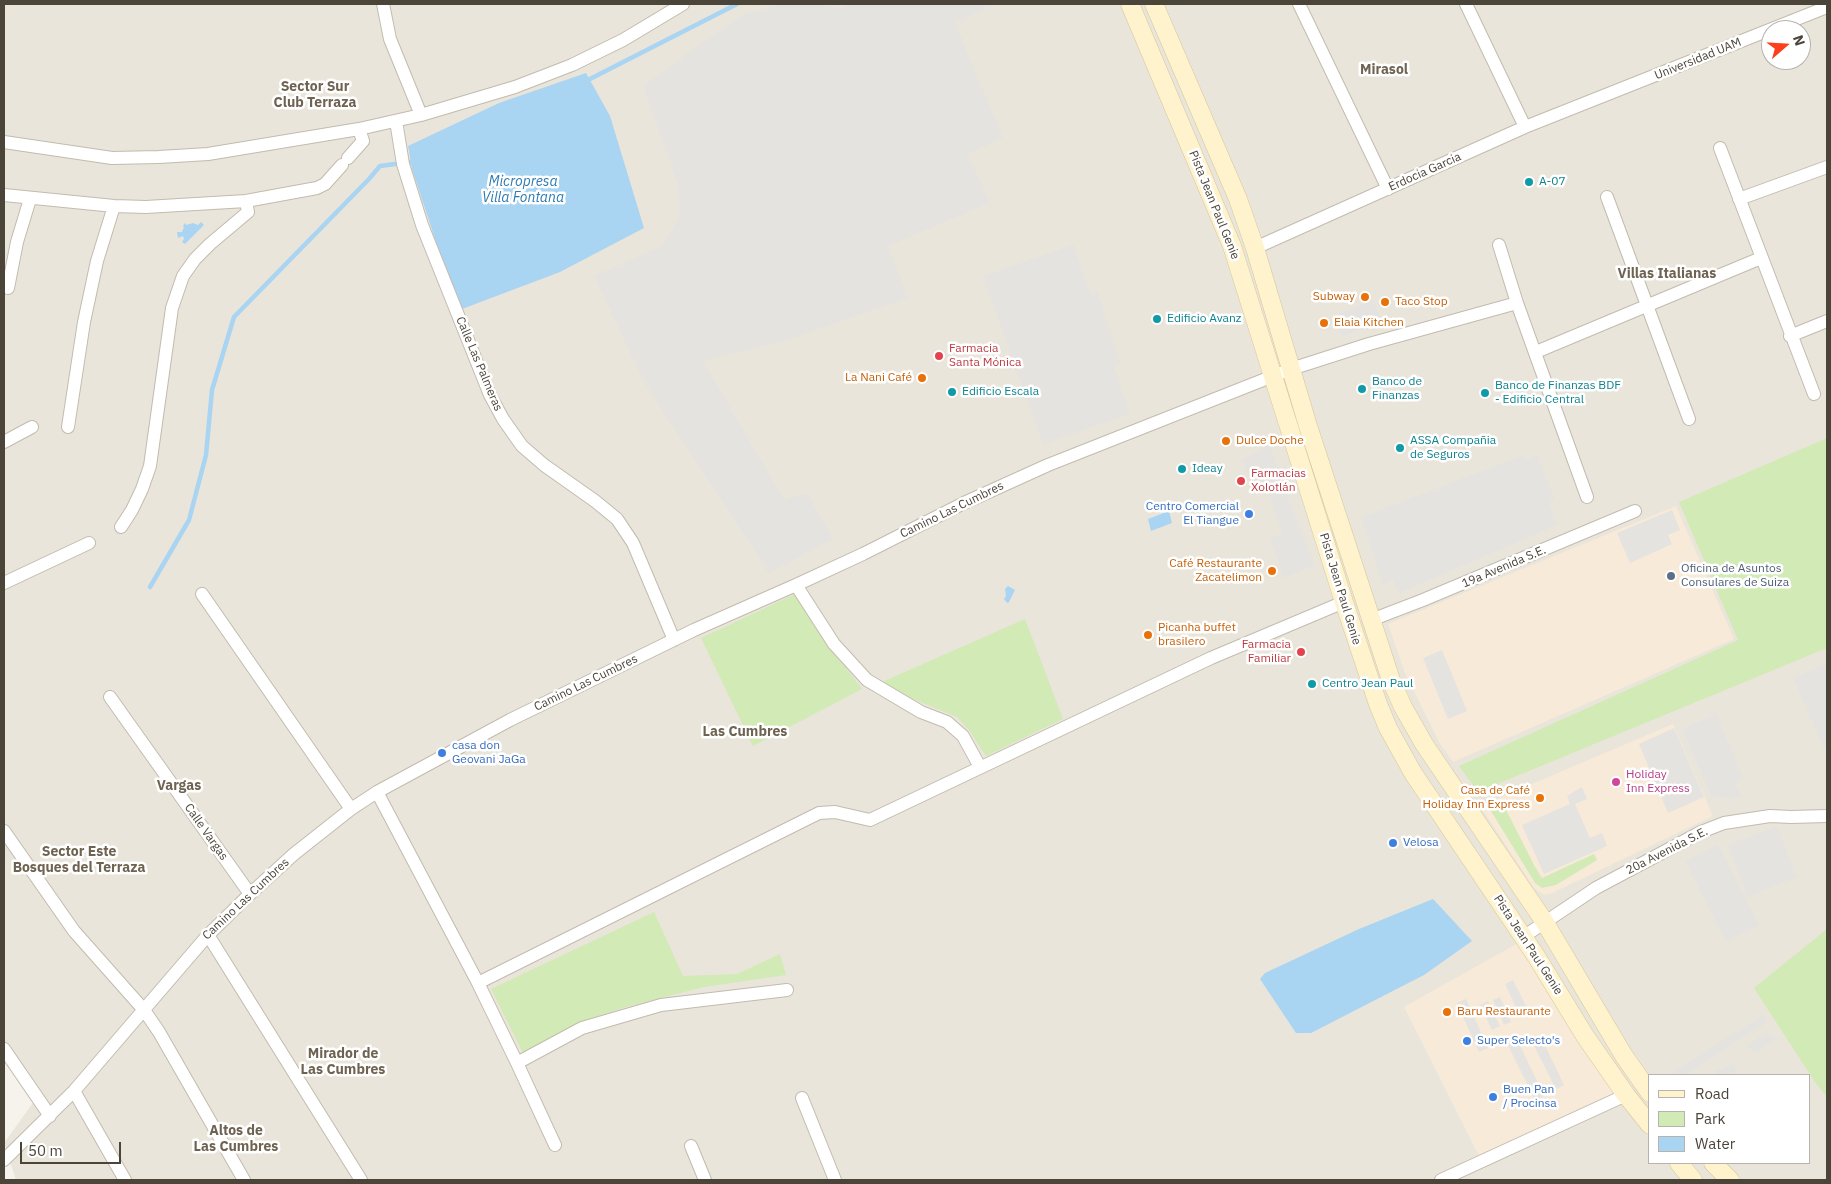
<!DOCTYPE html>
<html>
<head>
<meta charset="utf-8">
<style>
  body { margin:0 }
  #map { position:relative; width:1831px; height:1184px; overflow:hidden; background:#f6f3ec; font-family:"IBM Plex Sans",sans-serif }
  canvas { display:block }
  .frame { position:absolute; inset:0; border:5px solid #4b4439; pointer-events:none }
  .legend { position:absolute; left:1648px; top:1074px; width:162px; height:90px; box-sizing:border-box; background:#fff; border:1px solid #b7b4b0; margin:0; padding:6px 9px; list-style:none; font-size:15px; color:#4b4439 }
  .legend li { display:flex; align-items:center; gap:10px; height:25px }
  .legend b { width:25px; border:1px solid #b7b4b0 }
  .north { position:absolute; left:1761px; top:20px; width:50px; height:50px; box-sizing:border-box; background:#fff; border:1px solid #b7b4b0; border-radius:50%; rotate:71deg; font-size:14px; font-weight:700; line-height:20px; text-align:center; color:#4b4439 }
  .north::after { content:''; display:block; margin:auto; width:18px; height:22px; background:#fc3f1d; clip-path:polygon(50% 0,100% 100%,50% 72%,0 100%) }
  .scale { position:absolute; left:20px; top:1142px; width:101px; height:22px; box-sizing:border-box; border:2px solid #4b4439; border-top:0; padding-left:6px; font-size:15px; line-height:18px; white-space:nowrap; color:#4b4439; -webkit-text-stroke:4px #fff; paint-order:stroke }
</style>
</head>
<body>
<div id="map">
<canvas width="1831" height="1184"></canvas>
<div class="frame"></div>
<ul class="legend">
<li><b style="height:6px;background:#fff3cd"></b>Road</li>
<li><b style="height:14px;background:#d2eab5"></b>Park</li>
<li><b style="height:14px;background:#a9d4f2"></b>Water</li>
</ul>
<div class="north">N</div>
<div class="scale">50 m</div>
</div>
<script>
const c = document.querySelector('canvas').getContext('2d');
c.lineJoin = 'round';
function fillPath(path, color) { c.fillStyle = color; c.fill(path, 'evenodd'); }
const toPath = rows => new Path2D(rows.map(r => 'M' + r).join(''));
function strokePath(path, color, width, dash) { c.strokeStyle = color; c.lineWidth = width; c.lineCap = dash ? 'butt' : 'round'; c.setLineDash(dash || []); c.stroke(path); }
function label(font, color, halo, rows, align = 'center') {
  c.font = font + ' "IBM Plex Sans",sans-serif'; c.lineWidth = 5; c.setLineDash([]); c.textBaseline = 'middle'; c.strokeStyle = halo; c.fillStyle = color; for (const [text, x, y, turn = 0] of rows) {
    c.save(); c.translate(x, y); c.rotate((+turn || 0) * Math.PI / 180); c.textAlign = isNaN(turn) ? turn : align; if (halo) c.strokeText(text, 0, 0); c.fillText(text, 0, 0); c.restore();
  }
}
const residential = toPath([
  [4,4,1827,4,1827,1180,16,1180,4,1143,35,1100,4,1054],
  [1771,30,1801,30,1801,60,1771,60],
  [1650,1075,1810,1075,1810,1163,1650,1163]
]);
const commercial = toPath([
  [1676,506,1734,639,1453,762,1439,742,1405,673,1388,624],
  [1673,724,1713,816,1550,894,1544,895,1534,888,1480,806],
  [1525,939,1625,1093,1479,1156,1404,1007]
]);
const green = toPath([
  [1827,438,1827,648,1478,792,1459,766,1738,640,1679,502],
  [795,594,815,627,862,689,753,746,701,638],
  [1025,619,1063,719,986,756,969,730,957,717,913,699,882,682],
  [1501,800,1535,867,1542,878,1594,854,1597,860,1556,885,1542,888,1535,883,1488,806],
  [654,912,683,976,737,974,780,954,786,975,704,987,626,1007,580,1022,523,1053,491,989],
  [1827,929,1827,1097,1815,1082,1754,988]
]);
const parking = toPath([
  [782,4,815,4,845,8,845,4,996,4,955,23,1003,138,968,154,990,203,888,246,908,298,781,342,703,361,784,500,807,493,833,539,769,573,643,380,594,276,662,246,671,233,679,216,678,185,643,86,714,34,744,14],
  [1073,245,1091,294,1097,291,1120,362,1114,367,1130,414,1043,444,983,276],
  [1373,300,1382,321,1342,337,1333,317],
  [1269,444,1314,566,1284,578,1270,539,1283,533,1267,490,1254,494,1242,459,1257,453],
  [1524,455,1526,459,1537,455,1555,500,1549,503,1557,525,1399,593,1393,580,1383,585,1361,517],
  [1672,510,1680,530,1668,535,1672,544,1630,563,1617,533],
  [1442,650,1467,711,1448,719,1423,658],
  [1827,663,1827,747,1824,748,1793,678],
  [1716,714,1744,779,1735,783,1742,798,1712,797,1682,729],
  [1674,728,1704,797,1668,813,1639,744],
  [1582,787,1587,799,1575,804,1590,838,1602,833,1607,846,1544,874,1522,825,1570,804,1567,796],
  [1777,826,1797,877,1748,897,1728,845],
  [1718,844,1759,925,1726,942,1685,861],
  [1513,980,1530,1014,1521,1018,1505,984],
  [1500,997,1511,1022,1504,1025,1493,1000],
  [1466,999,1488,1048,1479,1052,1457,1003],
  [1488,1001,1500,1026,1492,1030,1480,1005],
  [1763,1015,1767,1022,1685,1075,1675,1075,1673,1072],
  [1767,1033,1778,1038,1756,1052,1745,1047],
  [1517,1039,1544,1096,1535,1100,1507,1043],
  [1542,1039,1564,1085,1556,1089,1533,1044],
  [1734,1064,1736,1073,1717,1075,1714,1071]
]);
const water = toPath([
  [586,73,610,116,644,228,560,272,462,309,437,245,412,169,408,146,499,103],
  [201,222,204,225,185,244,182,242,184,239,183,236,178,238,177,232,182,232,184,227,183,226,185,223,186,225,193,223,198,225],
  [1169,511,1172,523,1151,531,1148,519],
  [1008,586,1015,590,1009,602,1007,603,1004,599,1006,596,1005,589],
  [1433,899,1472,941,1424,975,1311,1033,1296,1033,1260,979,1265,973,1359,929]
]);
const stream = toPath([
  [586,81,737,4],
  [150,587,189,520,206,455,212,390,234,317,369,179,380,166,417,161]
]);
const minor = toPath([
  [383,4,390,39,421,115],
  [1299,4,1388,189],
  [1466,4,1525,127],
  [396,121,403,164,422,225,490,395,503,419,522,446,544,465,595,501,617,519,633,543,674,640],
  [4,142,112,158,159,157,208,154,359,129,421,115,515,87,572,65,623,40,683,4],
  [1720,148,1814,394],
  [348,158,363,141,359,129],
  [4,195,114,206,146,207,246,201],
  [1607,197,1689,419],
  [1739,199,1827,167],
  [1499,245,1517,303,1587,497],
  [1255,248,1525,127,1827,7],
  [8,288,17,242,30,199],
  [1790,336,1827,321],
  [1536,352,1761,258],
  [68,427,84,322,97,261,114,206],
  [4,442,32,427],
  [121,527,132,510,142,489,150,466,172,308,183,276,195,259,210,244,248,212,246,201,317,188,325,184,342,165],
  [4,583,89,543],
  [796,585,834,644,867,680,921,712,947,722,963,736,980,767],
  [202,594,351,809],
  [1371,620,1423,600,1635,511],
  [110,697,250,894],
  [377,792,478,983,517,1063,555,1145],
  [4,831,74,931,144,1010,159,1032,244,1180],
  [208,935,361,1180],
  [1523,937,1596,888,1701,832,1724,823,1770,816,1791,817,1827,816],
  [478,983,819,813,835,812,870,820,1211,658,1344,602],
  [4,1049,50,1116],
  [517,1063,582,1028,661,1005,787,990],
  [74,1091,125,1180],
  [802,1098,835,1180],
  [691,1146,705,1180],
  [4,1160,74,1091,208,935,250,894,294,854,351,809,377,792,510,720,694,630,796,585,863,554,964,503,1048,465,1291,369,1369,344,1517,303],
  [1441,1180,1626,1095]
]);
const secondary = toPath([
  [1130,4,1232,246,1344,602,1378,704,1388,728,1413,773,1536,956,1585,1036,1626,1095,1650,1125],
  [1154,4,1238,199,1255,248,1308,426,1342,530,1391,680,1403,707,1424,744,1544,921,1624,1056,1650,1093],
  [1679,1163,1693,1180],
  [1713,1163,1730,1180]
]);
const markers = [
  [1529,182,5,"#0f9aa8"],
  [1365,297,5,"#e8710a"],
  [1385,302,5,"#e8710a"],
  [1157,319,5,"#0f9aa8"],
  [1324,323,5,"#e8710a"],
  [939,356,5,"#e0444e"],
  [922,378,5,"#e8710a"],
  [1362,389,5,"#0f9aa8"],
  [952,392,5,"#0f9aa8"],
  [1485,393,5,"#0f9aa8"],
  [1226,441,5,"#e8710a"],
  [1400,448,5,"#0f9aa8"],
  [1182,469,5,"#0f9aa8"],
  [1241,481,5,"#e0444e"],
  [1249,514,5,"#3f7fe0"],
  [1272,571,5,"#e8710a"],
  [1671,576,5,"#5c6f8a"],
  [1148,635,5,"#e8710a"],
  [1301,652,5,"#e0444e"],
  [1312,684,5,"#0f9aa8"],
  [442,753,5,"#3f7fe0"],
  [1616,782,5,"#d1479c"],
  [1540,798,5,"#e8710a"],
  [1393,843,5,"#3f7fe0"],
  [1447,1012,5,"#e8710a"],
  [1467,1041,5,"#3f7fe0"],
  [1493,1097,5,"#3f7fe0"]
];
const streetNames = [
  ["Universidad UAM",1698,59,-22],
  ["Erdocia Garcia",1425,172,-24],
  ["Pista Jean Paul Genie",1214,205,68],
  ["Calle Las Palmeras",479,364,67],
  ["Camino Las Cumbres",952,510,-26],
  ["19a Avenida S.E.",1504,567,-23],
  ["Pista Jean Paul Genie",1340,589,73],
  ["Camino Las Cumbres",586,683,-26],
  ["Calle Vargas",206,832,55],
  ["20a Avenida S.E.",1667,851,-27],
  ["Camino Las Cumbres",246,899,-43],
  ["Pista Jean Paul Genie",1528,945,57]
];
const cultureNames = [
  ["A-07",1539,182],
  ["Edificio Avanz",1167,319],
  ["Banco de",1372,382],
  ["Finanzas",1372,396],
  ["Banco de Finanzas BDF",1495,386],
  ["- Edificio Central",1495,400],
  ["Edificio Escala",962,392],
  ["ASSA Compañia",1410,441],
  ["de Seguros",1410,455],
  ["Ideay",1192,469],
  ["Centro Jean Paul",1322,684]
];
const foodNames = [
  ["Subway",1355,297,"right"],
  ["Taco Stop",1395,302],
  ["Elaia Kitchen",1334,323],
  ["La Nani Café",912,378,"right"],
  ["Dulce Doche",1236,441],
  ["Café Restaurante",1262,564,"right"],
  ["Zacatelimon",1262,578,"right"],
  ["Picanha buffet",1158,628],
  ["brasilero",1158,642],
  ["Casa de Café",1530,791,"right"],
  ["Holiday Inn Express",1530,805,"right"],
  ["Baru Restaurante",1457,1012]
];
const healthNames = [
  ["Farmacia",949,349],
  ["Santa Mónica",949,363],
  ["Farmacias",1251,474],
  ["Xolotlán",1251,488],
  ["Farmacia",1291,645,"right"],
  ["Familiar",1291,659,"right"]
];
const shopNames = [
  ["Centro Comercial",1239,507,"right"],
  ["El Tiangue",1239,521,"right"],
  ["casa don",452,746],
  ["Geovani JaGa",452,760],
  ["Velosa",1403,843],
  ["Super Selecto's",1477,1041],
  ["Buen Pan",1503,1090],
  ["/ Procinsa",1503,1104]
];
const serviceNames = [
  ["Oficina de Asuntos",1681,569],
  ["Consulares de Suiza",1681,583]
];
const hotelNames = [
  ["Holiday",1626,775],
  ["Inn Express",1626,789]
];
const neighbourhoodNames = [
  ["Mirasol",1384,70],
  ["Sector Sur",315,87],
  ["Club Terraza",315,103],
  ["Villas Italianas",1667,274],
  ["Las Cumbres",745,732],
  ["Vargas",179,786],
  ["Sector Este",79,852],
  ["Bosques del Terraza",79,868],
  ["Mirador de",343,1054],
  ["Las Cumbres",343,1070],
  ["Altos de",236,1131],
  ["Las Cumbres",236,1147]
];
const waterNames = [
  ["Micropresa",523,182],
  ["Villa Fontana",523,198]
];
fillPath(residential, '#eae5da');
fillPath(commercial, '#f7ead8');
fillPath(green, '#d2eab5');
fillPath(parking, '#e5e3e0');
fillPath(water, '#a9d4f2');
strokePath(stream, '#a9d4f2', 4.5);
strokePath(minor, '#c2bbae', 14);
strokePath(secondary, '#d6c79b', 19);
strokePath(minor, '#fff', 12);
strokePath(secondary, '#fff3cd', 18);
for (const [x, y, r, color] of markers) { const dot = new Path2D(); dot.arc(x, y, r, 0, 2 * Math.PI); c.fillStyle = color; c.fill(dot); strokePath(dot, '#fff', 2); }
label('12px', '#4b4439', '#fff', streetNames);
label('12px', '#0d838f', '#fff', cultureNames, 'left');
label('12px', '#c56008', '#fff', foodNames, 'left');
label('12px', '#be3a42', '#fff', healthNames, 'left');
label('12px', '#366cbe', '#fff', shopNames, 'left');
label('12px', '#4e5e75', '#fff', serviceNames, 'left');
label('12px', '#b23c85', '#fff', hotelNames, 'left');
label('bold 14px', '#6e6250', '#fff', neighbourhoodNames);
label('italic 14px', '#2e7ab2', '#fff', waterNames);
</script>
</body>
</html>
